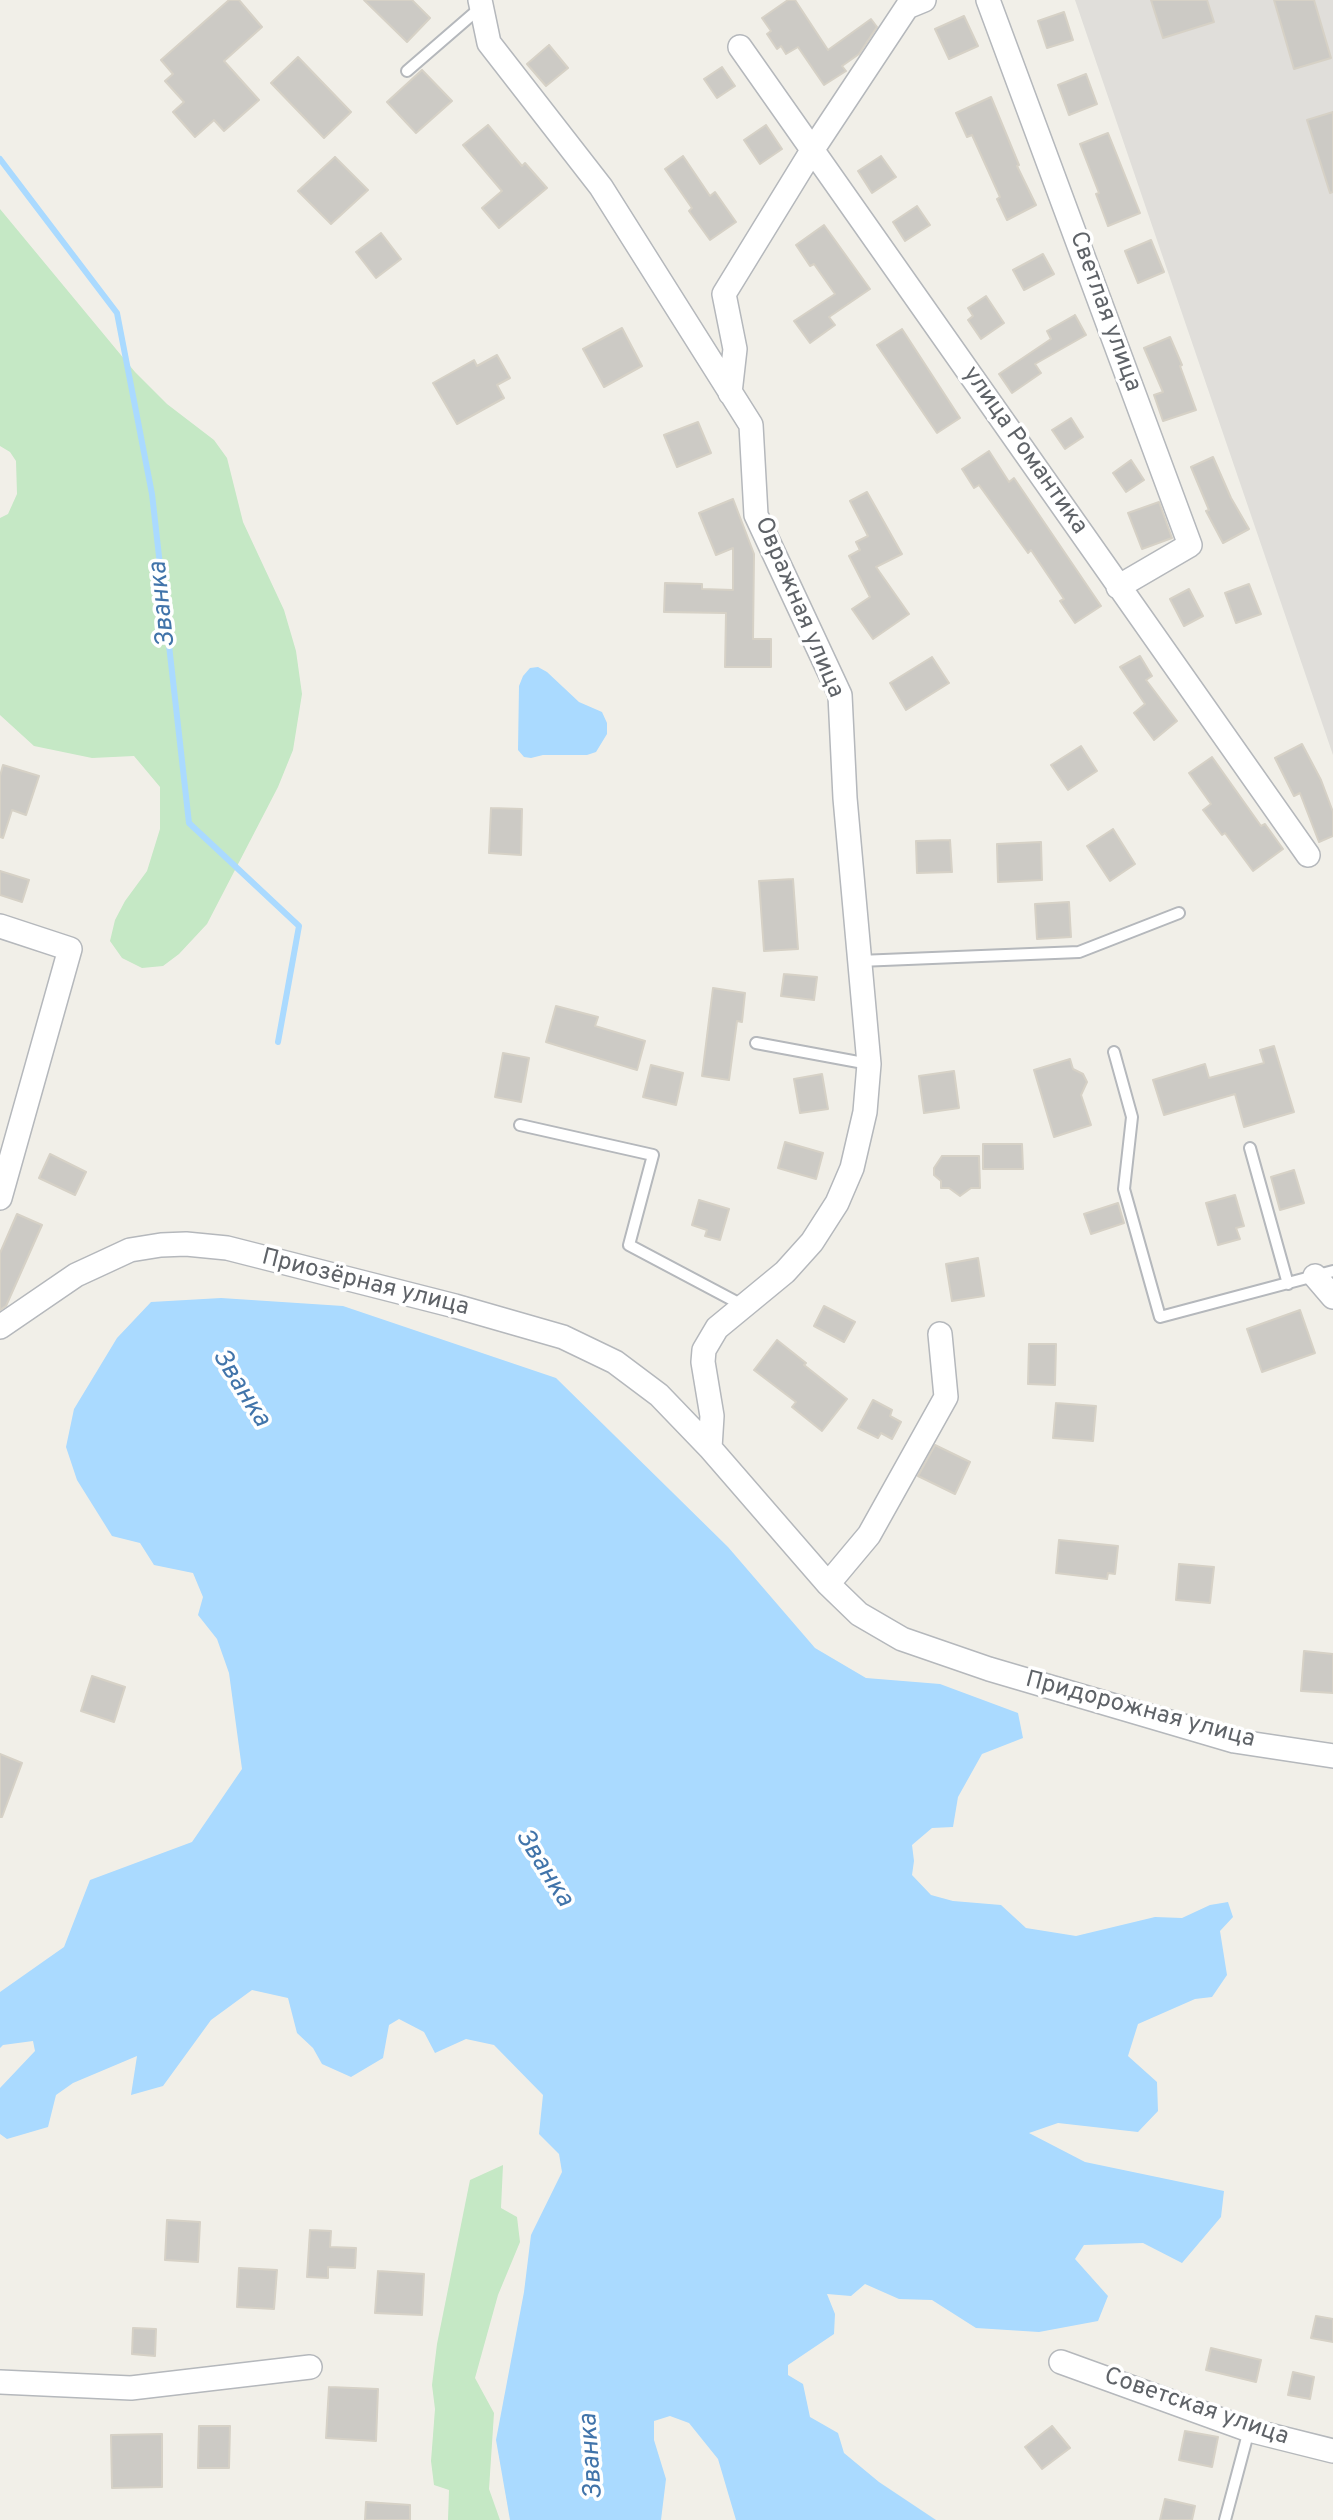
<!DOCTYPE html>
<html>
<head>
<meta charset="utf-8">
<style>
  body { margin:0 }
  canvas { display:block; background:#f1efe8 }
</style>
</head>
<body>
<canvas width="1333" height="2520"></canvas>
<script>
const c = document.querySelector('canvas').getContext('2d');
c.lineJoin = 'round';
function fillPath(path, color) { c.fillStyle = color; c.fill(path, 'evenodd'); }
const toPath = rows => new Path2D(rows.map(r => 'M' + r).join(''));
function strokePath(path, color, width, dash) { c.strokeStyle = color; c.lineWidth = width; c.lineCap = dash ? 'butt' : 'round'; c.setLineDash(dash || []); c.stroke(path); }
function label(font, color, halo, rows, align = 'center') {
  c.font = font + ' Overpass,sans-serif'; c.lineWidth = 7; c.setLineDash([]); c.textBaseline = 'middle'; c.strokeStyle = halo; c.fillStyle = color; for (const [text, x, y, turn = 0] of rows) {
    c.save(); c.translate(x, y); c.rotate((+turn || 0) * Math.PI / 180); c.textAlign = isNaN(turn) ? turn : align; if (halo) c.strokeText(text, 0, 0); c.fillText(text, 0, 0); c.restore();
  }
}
const industrial = toPath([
  [1075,0,1333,0,1333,755,1226,442]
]);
const green = toPath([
  [0,209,135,372,167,404,214,440,227,458,243,522,284,610,296,651,302,694,293,750,278,787,207,924,179,954,163,966,142,968,122,958,110,941,115,920,125,901,147,871,160,829,160,787,134,756,92,758,34,746,0,715,0,518,8,514,17,494,16,461,10,452,0,446],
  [503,2165,501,2208,517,2217,520,2242,498,2295,475,2378,494,2413,489,2489,500,2520,448,2520,449,2490,434,2485,431,2461,435,2409,432,2385,437,2344,470,2180]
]);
const water = toPath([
  [538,667,547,672,579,702,602,712,607,723,607,734,596,752,587,755,543,755,531,758,524,757,518,750,519,686,523,676,530,668],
  [221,1298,343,1306,556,1378,728,1547,815,1648,866,1678,940,1684,1018,1713,1023,1738,982,1754,958,1797,953,1827,932,1828,912,1845,914,1861,912,1875,931,1895,953,1901,1001,1905,1026,1928,1076,1936,1155,1917,1182,1918,1210,1905,1228,1902,1233,1917,1220,1931,1227,1975,1212,1997,1195,1999,1138,2024,1128,2056,1157,2082,1158,2111,1138,2132,1058,2123,1029,2133,1085,2162,1224,2191,1221,2217,1182,2263,1143,2243,1084,2245,1075,2259,1108,2296,1098,2321,1039,2332,976,2328,932,2300,899,2299,865,2284,851,2296,827,2294,835,2314,834,2334,788,2365,788,2375,803,2384,810,2417,838,2433,844,2453,879,2482,936,2520,736,2520,718,2459,689,2423,670,2416,654,2421,654,2440,666,2479,661,2520,510,2520,496,2440,524,2292,531,2235,562,2172,559,2154,539,2134,543,2095,494,2045,466,2039,435,2053,424,2032,399,2019,389,2025,383,2058,351,2077,322,2064,313,2048,297,2033,288,1998,252,1990,211,2020,163,2086,131,2095,137,2056,73,2083,56,2095,48,2127,7,2139,0,2134,0,2088,35,2051,33,2041,3,2045,0,2048,0,1992,64,1947,90,1880,192,1842,242,1769,229,1673,217,1639,198,1615,203,1597,193,1573,154,1565,140,1543,112,1536,77,1480,66,1447,74,1409,117,1338,151,1302]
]);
const stream = toPath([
  [0,159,117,313,152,494,189,823,299,926,278,1042]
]);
const building = toPath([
  [229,0,239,0,262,27,224,61,259,100,224,131,214,120,195,137,173,112,184,102,165,81,173,74,161,60,229,0],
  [364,0,412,0,430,18,407,42,364,0],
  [788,0,795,0,828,50,871,19,877,27,859,54,842,66,846,71,824,85,798,47,786,54,781,46,777,49,767,34,771,31,762,18,788,0],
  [1151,0,1207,0,1214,22,1163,38,1151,0],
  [1274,0,1314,0,1331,58,1294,69,1274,0],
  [1064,12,1073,40,1047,48,1038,21,1064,12],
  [964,16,978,46,949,59,935,29,964,16],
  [549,45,568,68,546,86,527,64,549,45],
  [298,57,351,112,324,138,271,83,298,57],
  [722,67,735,86,717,98,704,79,722,67],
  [422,70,452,101,416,133,387,102,422,70],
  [1086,74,1097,104,1069,115,1058,85,1086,74],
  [991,97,1019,165,1017,166,1036,205,1007,220,997,199,1000,197,972,135,967,137,956,113,991,97],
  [1333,112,1333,192,1330,193,1307,120,1333,112],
  [488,125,522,166,525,163,547,188,499,228,482,208,502,191,463,145,488,125],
  [766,125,782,149,760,164,744,140,766,125],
  [1108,133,1140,213,1108,226,1096,194,1099,193,1080,144,1108,133],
  [683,156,710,196,715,192,736,222,710,240,689,211,692,208,665,169,683,156],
  [881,156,896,177,872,193,858,171,881,156],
  [335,157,368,190,331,224,298,191,335,157],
  [917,206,930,225,905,241,893,222,917,206],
  [824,225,870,289,829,317,835,325,810,343,794,321,835,294,814,264,810,266,796,245,824,225],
  [381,233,401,259,376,278,356,252,381,233],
  [1151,240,1164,272,1138,283,1125,251,1151,240],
  [1043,254,1054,274,1024,290,1013,270,1043,254],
  [986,296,1004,323,981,339,968,320,973,316,968,308,986,296],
  [1075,315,1086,335,1035,364,1041,373,1012,393,999,374,1051,339,1047,331,1075,315],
  [622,328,642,366,604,387,583,349,622,328],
  [902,329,960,418,937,433,877,345,902,329],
  [1170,337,1182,365,1180,366,1196,410,1163,421,1154,395,1163,392,1144,348,1170,337],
  [497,355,510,378,497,385,504,398,457,424,433,383,474,360,477,366,497,355],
  [1071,418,1083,437,1065,449,1052,430,1071,418],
  [698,422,711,453,677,467,664,435,698,422],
  [989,451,1009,482,1014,478,1101,606,1075,623,1060,601,1064,599,1031,550,1028,553,979,485,974,488,962,469,989,451],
  [1213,457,1231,498,1249,529,1223,543,1206,511,1209,510,1191,467,1213,457],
  [1131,460,1144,480,1126,492,1113,473,1131,460],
  [867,492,902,554,876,567,909,614,873,639,852,609,870,597,849,556,860,550,856,542,868,536,850,501,867,492],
  [733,499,754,554,753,639,771,639,771,667,725,667,726,613,664,612,665,583,702,584,702,589,733,590,733,548,716,555,699,513,733,499],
  [1159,502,1172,538,1142,549,1128,513,1159,502],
  [1249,584,1261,614,1236,623,1225,593,1249,584],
  [1189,589,1203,616,1184,626,1170,599,1189,589],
  [1140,656,1152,676,1146,680,1177,721,1154,740,1134,713,1145,704,1120,667,1140,656],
  [932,657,949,683,906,710,890,683,932,657],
  [1302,744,1321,780,1333,812,1333,836,1319,842,1300,793,1294,796,1275,758,1302,744],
  [1081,746,1097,771,1068,790,1051,765,1081,746],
  [1212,757,1261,826,1265,824,1283,849,1253,871,1225,833,1222,835,1203,810,1211,804,1189,773,1212,757],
  [3,765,39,776,26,815,12,810,3,838,0,837,0,776,3,765],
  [491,808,522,809,521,855,489,853,491,808],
  [1113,829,1135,864,1110,881,1087,846,1113,829],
  [950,840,952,872,917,873,916,841,950,840],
  [1041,842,1042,880,998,882,997,844,1041,842],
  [0,871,29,880,22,902,0,895,0,871],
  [793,879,798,949,764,951,759,881,793,879],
  [1069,902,1071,937,1037,939,1035,904,1069,902],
  [784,974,817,977,814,1000,781,996,784,974],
  [713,988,745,993,742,1022,737,1021,729,1080,702,1076,713,988],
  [556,1006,598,1017,595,1026,645,1041,637,1070,546,1042,556,1006],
  [1274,1046,1294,1112,1244,1127,1235,1094,1164,1115,1153,1080,1205,1064,1209,1078,1264,1063,1260,1050,1274,1046],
  [503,1053,529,1058,521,1102,495,1097,503,1053],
  [1070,1059,1073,1069,1083,1074,1087,1082,1081,1095,1091,1125,1054,1137,1034,1070,1070,1059],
  [651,1065,683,1073,676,1105,643,1097,651,1065],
  [954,1071,959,1108,924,1113,919,1076,954,1071],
  [822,1074,828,1109,800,1113,794,1079,822,1074],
  [785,1142,823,1153,816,1179,778,1168,785,1142],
  [983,1144,1022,1144,1023,1169,983,1169,983,1144],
  [50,1154,86,1172,75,1195,39,1178,50,1154],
  [942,1156,979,1156,980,1188,971,1188,960,1196,949,1188,941,1188,941,1181,934,1175,934,1168,942,1156],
  [1294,1170,1304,1203,1280,1210,1271,1177,1294,1170],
  [1235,1195,1244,1226,1236,1228,1240,1239,1218,1245,1206,1203,1235,1195],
  [699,1200,729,1209,720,1240,705,1236,707,1230,692,1225,699,1200],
  [1118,1203,1124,1223,1091,1234,1084,1214,1118,1203],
  [17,1214,42,1225,6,1306,0,1310,0,1253,17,1214],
  [978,1258,984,1296,952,1301,946,1264,978,1258],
  [824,1306,855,1322,844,1342,814,1326,824,1306],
  [1300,1310,1315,1353,1262,1372,1247,1329,1300,1310],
  [777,1340,806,1363,804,1365,847,1399,822,1431,792,1407,796,1402,754,1370,777,1340],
  [1029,1344,1056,1344,1055,1385,1028,1384,1029,1344],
  [873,1400,892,1410,890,1416,901,1422,892,1439,881,1433,878,1438,858,1428,873,1400],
  [1056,1403,1096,1406,1093,1441,1053,1438,1056,1403],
  [935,1445,970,1462,955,1494,918,1476,935,1445],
  [1059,1540,1118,1546,1115,1574,1108,1573,1107,1579,1056,1573,1059,1540],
  [1179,1564,1214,1567,1210,1603,1176,1600,1179,1564],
  [1304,1651,1333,1654,1333,1693,1301,1691,1304,1651],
  [92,1676,125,1687,114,1722,81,1711,92,1676],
  [0,1754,22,1763,2,1817,0,1817,0,1754],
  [167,2220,200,2222,198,2262,165,2260,167,2220],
  [310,2230,331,2231,330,2247,356,2248,355,2268,328,2267,328,2278,307,2277,310,2230],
  [239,2268,277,2270,274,2309,237,2307,239,2268],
  [378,2271,424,2274,422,2315,375,2313,378,2271],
  [1316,2316,1333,2319,1333,2342,1311,2338,1316,2316],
  [133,2328,156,2329,155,2356,132,2354,133,2328],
  [1211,2348,1261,2360,1256,2382,1206,2370,1211,2348],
  [1293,2372,1314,2377,1310,2399,1288,2395,1293,2372],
  [329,2387,378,2389,376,2441,326,2438,329,2387],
  [199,2426,230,2426,229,2468,198,2468,199,2426],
  [1052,2426,1070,2448,1042,2469,1025,2447,1052,2426],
  [1185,2431,1218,2437,1212,2467,1179,2460,1185,2431],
  [162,2434,162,2487,112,2488,111,2435,162,2434],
  [1165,2499,1195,2506,1192,2520,1160,2520,1165,2499],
  [366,2502,410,2505,410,2520,365,2520,366,2502]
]);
const service = toPath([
  [407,71,481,7],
  [859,961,1079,952,1179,913],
  [756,1043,869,1064],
  [1114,1052,1132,1117,1124,1189,1160,1317,1333,1271],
  [520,1125,653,1155,629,1245,744,1306],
  [1250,1148,1288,1284],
  [1225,2520,1249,2430]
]);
const minor = toPath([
  [480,0,489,43,601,187,751,425,756,515,840,695,845,798,869,1064,865,1112,852,1168,837,1203,812,1242,785,1272,717,1328,704,1350,703,1362,712,1416,710,1448],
  [988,0,1190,545,1118,587],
  [740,47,1308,855],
  [730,393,735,349,724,294,813,149,907,7,924,0],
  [0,926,70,949,0,1198],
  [1315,1276,1333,1297],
  [0,1327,76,1275,102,1263,130,1250,161,1245,186,1244,227,1248,455,1306,563,1337,615,1362,659,1395,710,1448,828,1584,859,1614,902,1639,989,1669,1234,1741,1333,1756],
  [828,1584,869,1535,946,1397,940,1334],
  [1061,2362,1249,2430,1333,2451],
  [0,2382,131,2388,310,2367]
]);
const streetNames = [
  ["Светлая улица",1104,312,70],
  ["улица Романтика",1024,451,55],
  ["Овражная улица",798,608,67],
  ["Приозёрная улица",365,1284,14],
  ["Придорожная улица",1140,1711,15],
  ["Советская улица",1196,2408,19]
];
const waterNames = [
  ["Званка",164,604,-96],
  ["Званка",240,1389,58],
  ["Званка",543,1869,58],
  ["Званка",593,2456,-94]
];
fillPath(industrial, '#e0deda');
fillPath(green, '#c5e8c5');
fillPath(water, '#aadaff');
strokePath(stream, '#aadaff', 6);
fillPath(building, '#cccac5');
strokePath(building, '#d6d1c6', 2);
strokePath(service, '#b5b8bc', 14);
strokePath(minor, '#b5b8bc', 26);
strokePath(service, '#fff', 10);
strokePath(minor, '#fff', 23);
label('24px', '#5f6368', '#fff', streetNames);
label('italic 26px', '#4174aa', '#fff', waterNames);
</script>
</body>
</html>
